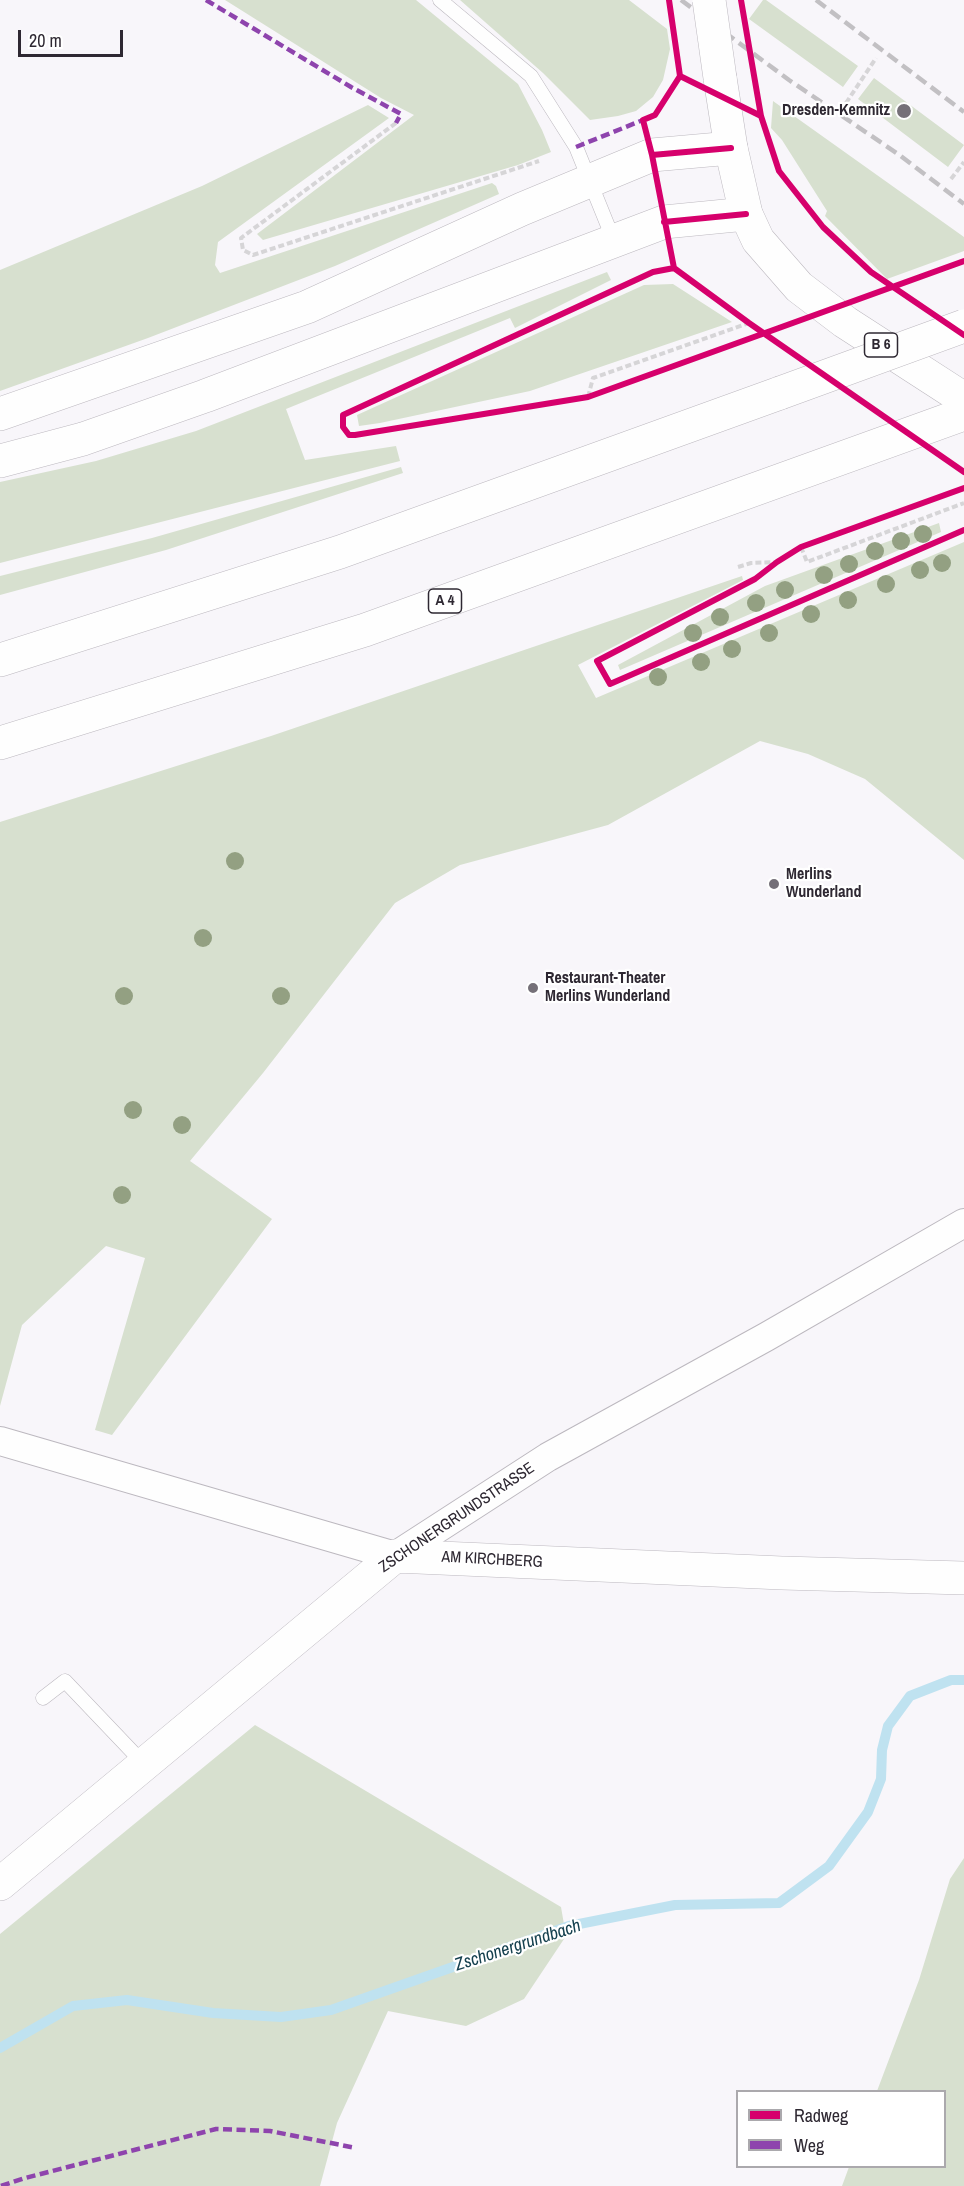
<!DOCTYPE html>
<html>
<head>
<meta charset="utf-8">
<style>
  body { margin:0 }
  #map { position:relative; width:964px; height:2186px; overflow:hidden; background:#f8f6fa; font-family:"Archivo Narrow",sans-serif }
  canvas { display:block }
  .legend { position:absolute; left:736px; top:2090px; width:210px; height:78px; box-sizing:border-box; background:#fff; border:2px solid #aba9ad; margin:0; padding:8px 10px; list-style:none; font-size:18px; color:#2e2832 }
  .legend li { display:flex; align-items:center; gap:12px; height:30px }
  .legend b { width:30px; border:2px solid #aba9ad }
  .scale { position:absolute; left:18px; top:30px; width:105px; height:27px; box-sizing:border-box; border:3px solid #2e2832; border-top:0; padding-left:8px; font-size:18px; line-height:21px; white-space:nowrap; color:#2e2832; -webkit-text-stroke:4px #fff; paint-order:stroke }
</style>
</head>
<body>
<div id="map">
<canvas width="964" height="2186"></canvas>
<ul class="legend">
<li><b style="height:8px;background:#d6006c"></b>Radweg</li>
<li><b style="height:8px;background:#8e44ad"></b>Weg</li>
</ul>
<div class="scale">20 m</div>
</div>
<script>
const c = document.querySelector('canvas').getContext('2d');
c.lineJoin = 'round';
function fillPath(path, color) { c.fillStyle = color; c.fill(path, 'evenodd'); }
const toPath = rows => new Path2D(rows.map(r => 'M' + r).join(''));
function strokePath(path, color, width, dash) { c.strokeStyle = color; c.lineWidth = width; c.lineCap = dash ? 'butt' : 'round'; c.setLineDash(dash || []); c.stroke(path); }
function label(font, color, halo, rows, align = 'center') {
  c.font = font + ' "Archivo Narrow",sans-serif'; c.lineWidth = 4.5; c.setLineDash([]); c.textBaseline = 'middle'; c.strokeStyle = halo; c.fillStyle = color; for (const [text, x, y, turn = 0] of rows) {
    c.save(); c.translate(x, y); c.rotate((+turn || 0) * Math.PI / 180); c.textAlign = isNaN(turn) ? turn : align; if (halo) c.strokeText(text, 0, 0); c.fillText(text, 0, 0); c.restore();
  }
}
const green = toPath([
  [225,0,416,0,518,84,542,130,551,152,518,165,263,240,257,234,414,115,381,98],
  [460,0,629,0,667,29,670,49,663,80,653,97,636,111,618,116,590,120,543,73],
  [763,0,766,0,858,66,843,87,749,19],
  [874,78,964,145,948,167,858,99],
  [773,101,964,237,964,251,887,279,825,216,827,211,782,140,771,128],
  [368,105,389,118,218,242,215,265,220,273,492,183,496,186,499,194,335,266,148,338,0,391,0,270,202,186],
  [607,272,611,280,515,328,510,318,286,409,305,460,396,446,400,461,0,563,0,482,96,461,196,431],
  [673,284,732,322,530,391,380,423,359,426,357,415,644,285],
  [401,467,403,473,166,550,0,595,0,576,152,538],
  [939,523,941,532,620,670,618,665,765,586],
  [964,542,964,860,865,779,808,754,760,741,608,825,460,865,395,903,263,1073,190,1161,272,1219,112,1435,95,1430,145,1258,106,1246,22,1325,0,1406,0,822,271,736,742,576,743,580,578,665,596,698],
  [255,1725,561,1907,566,1936,524,1999,466,2026,388,2011,337,2123,320,2186,0,2186,0,1934],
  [964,1858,964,2186,842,2186,849,2167,944,2166,944,2092,877,2091,919,1980,950,1879]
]);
const stream = toPath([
  [0,2048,73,2006,127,2000,213,2013,281,2017,331,2010,569,1926,675,1905,779,1903,829,1866,868,1812,881,1779,882,1750,888,1726,910,1696,951,1680,964,1680]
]);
const path = toPath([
  [846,103,876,58],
  [396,123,241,238,243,250,253,255,539,161],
  [951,179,964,162],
  [588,397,593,378,749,323],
  [801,547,807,562,964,503],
  [738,567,751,563,777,562]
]);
const service = toPath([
  [440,0,531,76,576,147,614,241],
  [43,1698,65,1681,144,1764]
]);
const minor = toPath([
  [0,1441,395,1556,548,1457,766,1337,964,1223]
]);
const tertiary = toPath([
  [0,1884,395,1556,782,1573,964,1578]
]);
const primary = toPath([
  [720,78,731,148,746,214,758,240,799,287,845,322,964,399]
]);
const motorway = toPath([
  [0,414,307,307,522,209,652,155,731,148],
  [0,461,83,439,205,396,664,222,746,214],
  [0,660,340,552,780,393],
  [0,743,365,630,964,414]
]);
const rail = toPath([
  [681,0,789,80,898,154,964,204],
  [816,0,964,112]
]);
const primaryBridge = toPath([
  [709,0,720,78]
]);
const motorwayBridge = toPath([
  [780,393,964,326]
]);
const quiet = toPath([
  [206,0,351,87,401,114,396,123],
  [576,147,643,120],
  [1,2186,25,2178,216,2129,270,2131,356,2148]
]);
const cycleway = toPath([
  [669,0,680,76,655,115,643,120,652,155,674,268,749,323,964,472],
  [741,0,761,116,779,171,823,227,871,272,964,335],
  [680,76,761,116],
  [652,155,731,148],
  [664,222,746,214],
  [674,268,653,272,343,415,343,427,349,435,355,435,588,397,964,261],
  [964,488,801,547,777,562,755,579,597,661,610,684,964,530]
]);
const trees = [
  [923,534],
  [901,541],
  [875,551],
  [942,563],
  [849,564],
  [920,570],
  [824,575],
  [886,584],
  [785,590],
  [848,600],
  [756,603],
  [811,614],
  [720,617],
  [693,633],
  [769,633],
  [732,649],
  [701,662],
  [658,677],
  [235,861],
  [203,938],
  [124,996],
  [281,996],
  [133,1110],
  [182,1125],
  [122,1195]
];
const markers = [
  [904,111,8,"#757078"],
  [774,884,6,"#757078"],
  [533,988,6,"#757078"]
];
const shields = [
  [881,345,33],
  [445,601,33]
];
const shieldNames = [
  ["B 6",881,345],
  ["A 4",445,601]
];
const poiNames = [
  ["Dresden-Kemnitz",890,111,"right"],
  ["Merlins",786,875],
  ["Wunderland",786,893],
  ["Restaurant-Theater",545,979],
  ["Merlins Wunderland",545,997]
];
const streetNames = [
  ["ZSCHONERGRUNDSTRASSE",457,1518,-34],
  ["AM KIRCHBERG",492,1560,3]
];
const waterNames = [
  ["Zschonergrundbach",518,1946,-18]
];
fillPath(green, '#d7e0cf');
strokePath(stream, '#bfe2f0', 10);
strokePath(service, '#bcb8bf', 15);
strokePath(minor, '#bcb8bf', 30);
strokePath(tertiary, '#bcb8bf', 34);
strokePath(primary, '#bcb8bf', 34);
strokePath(motorway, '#bcb8bf', 34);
strokePath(path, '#d6d5d7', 4, [6, 3]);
strokePath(service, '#fefefe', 14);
strokePath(minor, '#fefefe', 28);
strokePath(tertiary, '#fefefe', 33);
strokePath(primary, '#fefefe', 33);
strokePath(motorway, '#fefefe', 33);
strokePath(rail, '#c2c0c3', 4.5, [12, 6]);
strokePath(primaryBridge, '#bcb8bf', 34, []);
strokePath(motorwayBridge, '#bcb8bf', 34, []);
strokePath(primaryBridge, '#fefefe', 33);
strokePath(motorwayBridge, '#fefefe', 33);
strokePath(quiet, '#8e44ad', 4.5, [9, 4.5]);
strokePath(cycleway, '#d6006c', 6);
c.fillStyle = '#93a082';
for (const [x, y] of trees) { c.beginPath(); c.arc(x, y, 9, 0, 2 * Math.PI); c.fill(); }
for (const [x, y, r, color] of markers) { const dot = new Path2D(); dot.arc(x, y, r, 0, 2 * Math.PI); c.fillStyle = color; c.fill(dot); strokePath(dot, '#fff', 2); }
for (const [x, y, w] of shields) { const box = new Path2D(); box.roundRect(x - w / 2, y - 12, w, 24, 4.5); c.fillStyle = '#fff'; c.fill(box); strokePath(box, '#2e2832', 1.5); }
label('bold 15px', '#2e2832', null, shieldNames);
label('bold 16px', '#2e2832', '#fff', poiNames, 'left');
label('16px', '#2e2832', '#fff', streetNames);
label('italic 18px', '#15414f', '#fff', waterNames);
</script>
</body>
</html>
